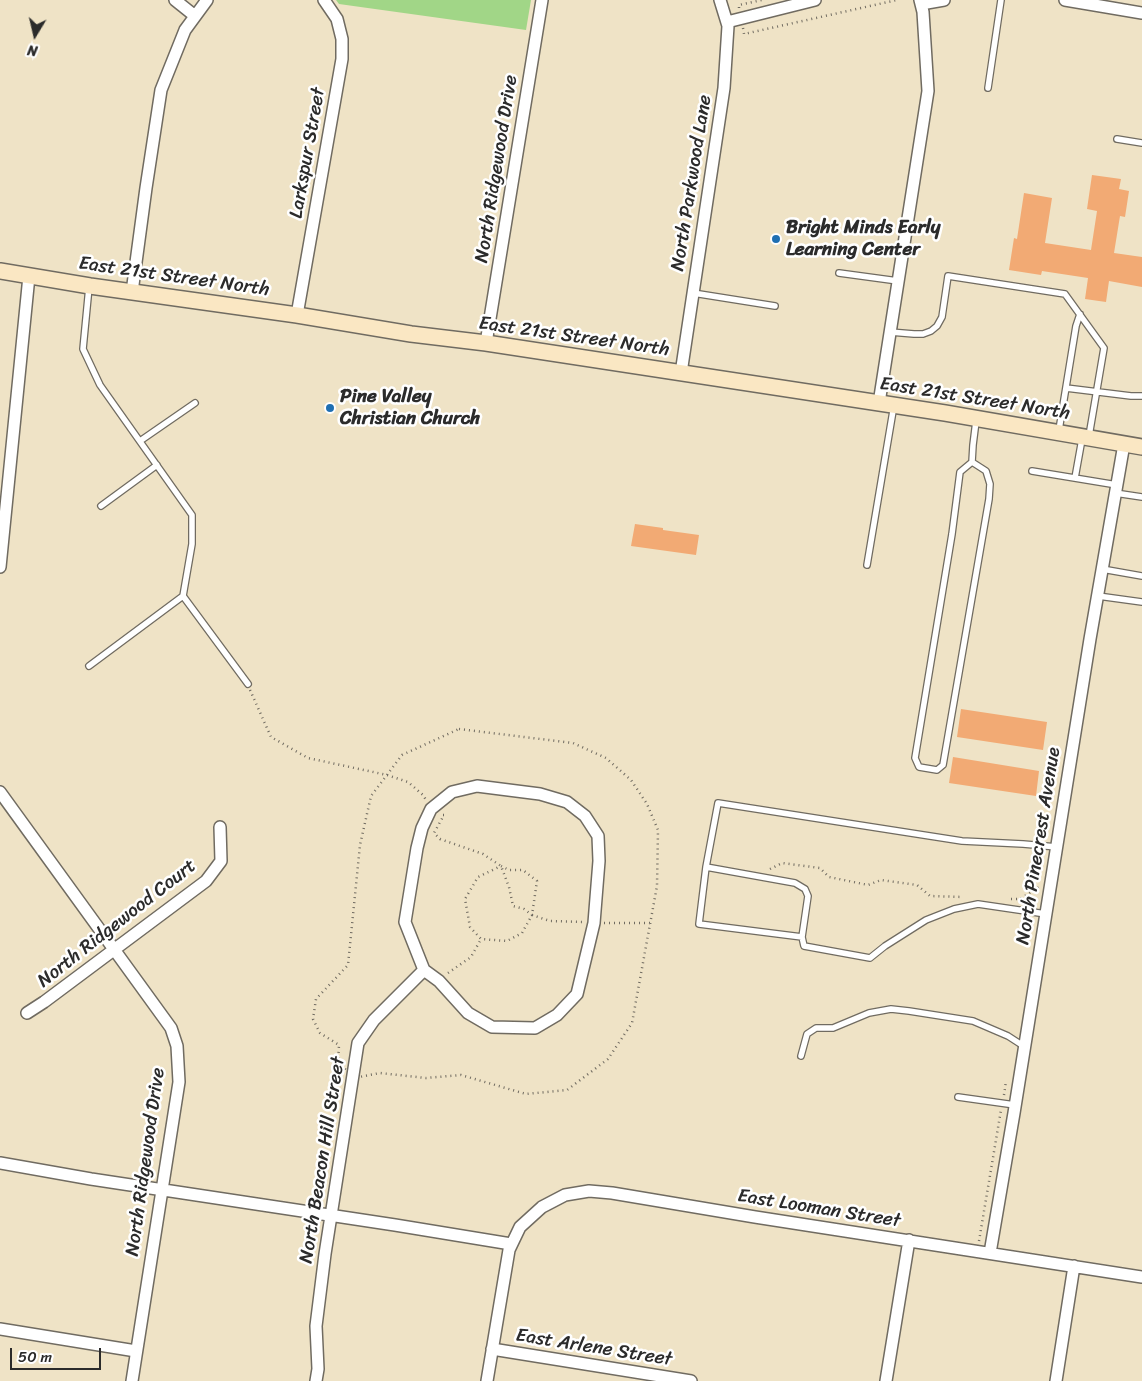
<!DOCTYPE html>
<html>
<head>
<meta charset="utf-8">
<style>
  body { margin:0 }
  #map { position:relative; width:1142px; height:1381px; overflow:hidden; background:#efe3c6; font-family:Sriracha,sans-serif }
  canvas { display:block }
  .north { position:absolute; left:10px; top:10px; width:50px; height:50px; -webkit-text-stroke:4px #fff; paint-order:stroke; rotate:189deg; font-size:14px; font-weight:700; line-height:20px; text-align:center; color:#2b2b2b }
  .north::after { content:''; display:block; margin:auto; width:18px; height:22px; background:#2b2b2b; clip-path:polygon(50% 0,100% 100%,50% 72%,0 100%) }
  .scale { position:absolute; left:10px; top:1348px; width:91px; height:22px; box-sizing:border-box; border:2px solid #2b2b2b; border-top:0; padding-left:6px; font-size:15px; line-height:18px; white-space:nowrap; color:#2b2b2b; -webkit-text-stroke:4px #fff; paint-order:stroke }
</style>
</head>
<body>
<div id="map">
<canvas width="1142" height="1381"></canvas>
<div class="north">N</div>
<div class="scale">50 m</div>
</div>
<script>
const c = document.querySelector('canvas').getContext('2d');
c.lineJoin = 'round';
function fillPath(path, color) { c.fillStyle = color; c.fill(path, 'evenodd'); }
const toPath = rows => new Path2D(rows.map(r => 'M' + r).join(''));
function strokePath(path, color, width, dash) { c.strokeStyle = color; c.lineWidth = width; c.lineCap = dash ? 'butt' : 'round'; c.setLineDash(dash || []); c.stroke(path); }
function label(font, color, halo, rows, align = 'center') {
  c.font = font + ' Sriracha,sans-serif'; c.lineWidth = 5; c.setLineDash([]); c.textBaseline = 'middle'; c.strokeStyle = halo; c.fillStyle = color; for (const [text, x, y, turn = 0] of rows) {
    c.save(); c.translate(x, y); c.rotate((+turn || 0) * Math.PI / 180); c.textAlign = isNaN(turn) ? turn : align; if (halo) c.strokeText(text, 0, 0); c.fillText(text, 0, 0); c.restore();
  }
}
const green = toPath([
  [336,0,531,0,526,30,339,4]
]);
const building = toPath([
  [1092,175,1121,179,1119,189,1129,191,1125,217,1120,216,1114,253,1142,257,1142,287,1109,281,1106,302,1085,299,1088,278,1042,271,1041,275,1009,270,1014,238,1017,239,1024,193,1052,198,1045,243,1091,250,1097,211,1087,209],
  [635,524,663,528,663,530,699,535,696,555,631,546],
  [961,709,1047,722,1043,750,957,737],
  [953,757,1039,771,1036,796,949,783]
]);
const path = toPath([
  [739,8,739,5,762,0],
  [743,28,744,34,897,0],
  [250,690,271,737,308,758,387,775,408,782,423,795,426,800],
  [459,729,573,743,606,758,631,780,647,804,658,830,657,886,632,1023,608,1059,567,1090,526,1094,461,1075,426,1078,380,1073,354,1078,338,1062,339,1045,320,1033,313,1019,316,999,348,965,360,845,371,796,402,755,459,729],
  [443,815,444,815,434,833,440,839,483,854,501,866,509,887,513,906,524,909,532,915,522,933,507,941,481,939,470,927,465,899,478,877,501,866,509,870,523,870,537,881,532,915,550,921,584,922],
  [770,869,782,863,820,868,829,877,868,885,881,880,917,885,930,896,963,897],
  [1011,899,1020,899,1039,887],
  [604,923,650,923],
  [448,973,471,957,481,939],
  [1004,1095,1006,1081],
  [979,1241,1001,1110]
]);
const service = toPath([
  [988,88,1001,0],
  [1117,139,1142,143],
  [839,273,898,281],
  [89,287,83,349,100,385,192,515,192,544,183,596,248,684],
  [693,293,775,306],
  [890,332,914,334,923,334,931,331,937,326,942,317,948,276,1065,294,1104,348,1089,436],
  [1066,388,1131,396,1142,396],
  [1059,430,1076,326,1080,314],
  [140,441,195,403],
  [972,462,960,472,952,534,915,758,919,767,937,770,943,765,989,499,990,484,986,471,972,462,973,445,976,421],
  [1032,471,1117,485],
  [1075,478,1082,439],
  [1115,493,1142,497],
  [101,506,157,465],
  [867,565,894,405],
  [1102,569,1142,576],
  [1098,596,1142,602],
  [89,666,183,596],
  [706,867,699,924,802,937],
  [1046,914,978,904,954,909,926,920,885,946,870,958,804,946,802,937,808,896,805,889,795,883,706,867,718,803,962,841,1023,844,1057,847],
  [801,1056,807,1034,816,1028,833,1028,869,1013,891,1009,909,1011,973,1021,1008,1036,1025,1047],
  [958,1097,1015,1105]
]);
const minor = toPath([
  [175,0,195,16],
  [1065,0,1142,13],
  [921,4,944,0],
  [727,22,815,0],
  [132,292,146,188,161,90,185,30,207,0],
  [297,315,342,59,342,39,337,19,324,0],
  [486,343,542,0],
  [681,373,724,88,728,26,720,0],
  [879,403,928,91,923,12,920,0],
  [0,567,29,276],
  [0,792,171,1028,177,1046,179,1082,132,1381],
  [27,1013,44,1002,206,881,221,861,220,827],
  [0,1163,91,1179,395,1225,511,1244],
  [990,1253,1014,1113,1090,639,1124,444],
  [0,1329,136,1351],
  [492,1349,691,1381],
  [316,1381,318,1369,316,1326,325,1254,358,1043,374,1020,424,970,439,981,468,1013,492,1027,535,1028,557,1015,577,994,594,923,599,861,598,836,585,816,567,802,540,794,477,786,452,792,431,809,422,828,417,848,405,922,424,970],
  [487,1381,509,1250,520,1227,542,1207,565,1195,589,1191,612,1193,755,1217,1142,1277],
  [886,1381,909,1240],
  [1056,1381,1074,1266]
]);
const secondary = toPath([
  [0,271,90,286,297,315,411,334,486,343,945,413,1142,447]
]);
const markers = [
  [776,239,5,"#1f6fb2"],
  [330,408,5,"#1f6fb2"]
];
const streetNames = [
  ["Larkspur Street",308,153,-80],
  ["North Ridgewood Drive",497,169,-81],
  ["North Parkwood Lane",692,183,-81],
  ["East 21st Street North",174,277,8],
  ["East 21st Street North",574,337,8],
  ["East 21st Street North",975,399,9],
  ["North Pinecrest Avenue",1039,846,-81],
  ["North Ridgewood Court",117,924,-38],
  ["North Beacon Hill Street",323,1160,-81],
  ["North Ridgewood Drive",146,1162,-82],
  ["East Looman Street",819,1209,9],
  ["East Arlene Street",594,1348,9]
];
const poiNames = [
  ["Bright Minds Early",786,228],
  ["Learning Center",786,250],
  ["Pine Valley",340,397],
  ["Christian Church",340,419]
];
fillPath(green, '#a1d687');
fillPath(building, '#f2aa74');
strokePath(service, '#706b61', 8);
strokePath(minor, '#706b61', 14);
strokePath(secondary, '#706b61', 18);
strokePath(path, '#706b61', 2.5, [1, 4]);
strokePath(service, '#fff', 5.5);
strokePath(minor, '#fff', 11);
strokePath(secondary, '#fae7c3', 15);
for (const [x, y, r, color] of markers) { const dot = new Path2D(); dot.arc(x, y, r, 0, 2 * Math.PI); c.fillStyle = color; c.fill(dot); strokePath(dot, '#fff', 2); }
label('19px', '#2b2b2b', '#fff', streetNames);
label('bold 19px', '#2b2b2b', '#fff', poiNames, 'left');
</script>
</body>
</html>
